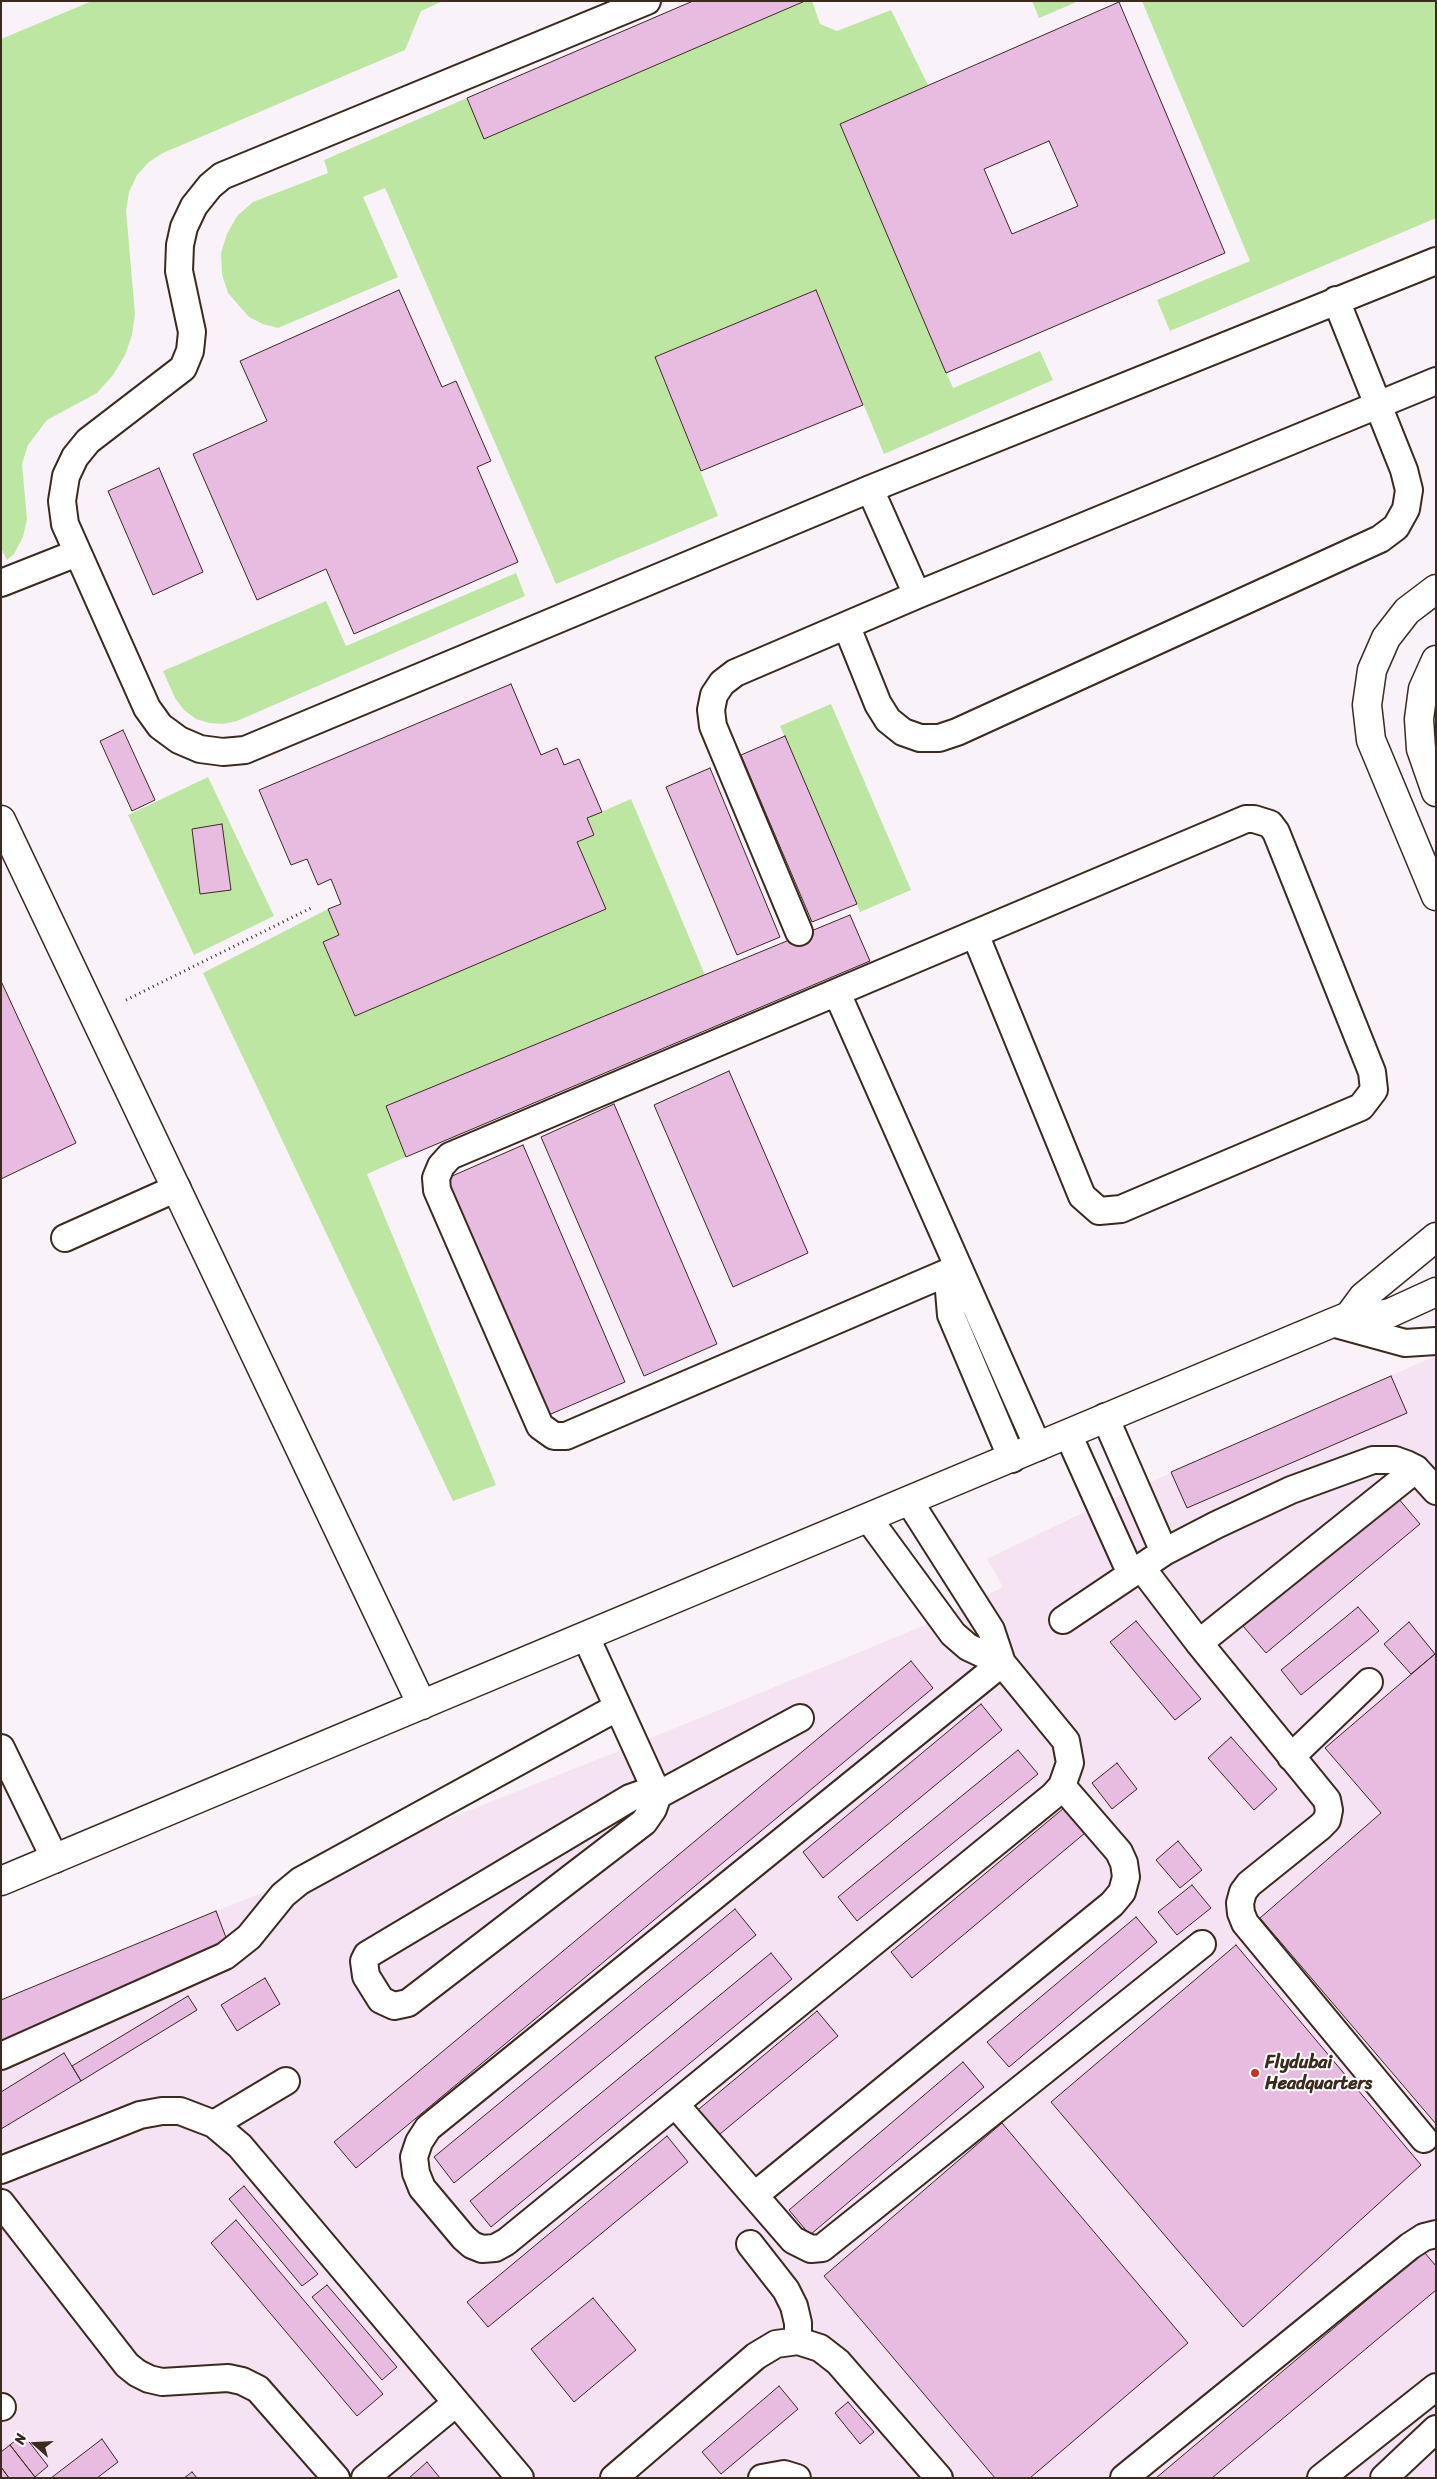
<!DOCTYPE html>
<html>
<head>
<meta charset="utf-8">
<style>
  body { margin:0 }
  #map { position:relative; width:1437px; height:2479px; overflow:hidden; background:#faf2f9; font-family:Sriracha,sans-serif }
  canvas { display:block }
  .frame { position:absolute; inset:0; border:2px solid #3b2a1e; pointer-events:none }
  .north { position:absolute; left:10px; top:2419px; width:50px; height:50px; -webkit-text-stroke:4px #fff; paint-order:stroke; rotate:289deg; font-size:14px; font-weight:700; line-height:20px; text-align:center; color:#3b2a1e }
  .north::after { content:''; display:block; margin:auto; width:18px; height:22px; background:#3b2a1e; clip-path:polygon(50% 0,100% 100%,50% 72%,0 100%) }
</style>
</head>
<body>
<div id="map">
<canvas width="1437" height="2479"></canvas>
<div class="frame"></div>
<div class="north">N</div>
</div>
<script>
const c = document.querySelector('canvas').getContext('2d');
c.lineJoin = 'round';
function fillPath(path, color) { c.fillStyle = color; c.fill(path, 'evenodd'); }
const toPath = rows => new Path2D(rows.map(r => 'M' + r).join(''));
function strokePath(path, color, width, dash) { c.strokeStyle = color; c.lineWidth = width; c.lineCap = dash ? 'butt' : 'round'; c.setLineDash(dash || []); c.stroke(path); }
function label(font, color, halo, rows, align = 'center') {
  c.font = font + ' Sriracha,sans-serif'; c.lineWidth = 4; c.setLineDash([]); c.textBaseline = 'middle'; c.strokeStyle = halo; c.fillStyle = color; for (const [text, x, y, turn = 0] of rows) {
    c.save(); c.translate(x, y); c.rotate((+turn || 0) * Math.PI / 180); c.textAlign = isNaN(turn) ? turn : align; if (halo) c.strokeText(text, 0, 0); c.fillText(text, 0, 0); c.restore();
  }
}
const built = toPath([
  [1433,1357,1436,1361,1436,2478,1,2478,1,2000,216,1911,634,1745,940,1619,1003,1587,987,1559,1099,1505]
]);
const green = toPath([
  [92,1,443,1,421,11,405,50,163,153,149,162,137,175,129,192,126,210,135,314,132,335,125,355,113,375,97,393,47,420,28,445,22,464,27,519,23,537,14,554,7,560,1,548,1,39],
  [805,1,812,1,820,24,837,31,891,10,928,85,840,124,953,388,1040,351,1053,380,884,454,816,290,655,357,718,516,556,584,385,188,363,197,398,277,278,328,263,324,249,317,228,293,222,274,221,253,227,234,237,216,253,202,328,173,324,160,467,98,485,139],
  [1032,1,1079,1,1039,18],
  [1142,1,1436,1,1436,218,1170,331,1157,300,1250,261],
  [516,573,525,596,237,721,223,724,209,723,196,719,184,710,175,698,163,671,326,601,346,646],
  [831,704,911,890,860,912,780,726],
  [208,777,274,916,194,955,128,815],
  [222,825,231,890,200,894,192,829],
  [631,799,705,975,386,1106,406,1157,367,1174,496,1485,453,1501,203,973,328,909,339,935,323,942,355,1016,606,909,577,842,594,835,587,818]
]);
const building = toPath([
  [693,1,805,1,484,139,467,98,693,1],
  [1119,2,1225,253,946,373,840,124,1119,2],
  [1049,141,1078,206,1012,234,984,169,1049,141],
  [399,290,442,387,456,381,491,461,477,467,518,562,354,634,326,569,257,600,193,454,267,421,240,361,399,290],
  [816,290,863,405,701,471,655,357,816,290],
  [159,468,203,572,153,595,108,491,159,468],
  [511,684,541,755,557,748,564,765,579,759,602,812,587,818,594,835,577,842,606,909,355,1016,323,942,339,935,328,909,341,904,331,879,318,885,307,859,291,865,259,790,511,684],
  [123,730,155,800,132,811,100,741,123,730],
  [785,736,857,904,812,922,741,755,785,736],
  [710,768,780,937,737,955,666,787,710,768],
  [222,824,231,890,200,894,192,829,222,824],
  [850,915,870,961,406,1157,386,1106,850,915],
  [1,981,76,1143,1,1179,1,981],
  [729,1071,808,1253,733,1287,654,1105,729,1071],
  [614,1104,717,1344,644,1376,541,1137,614,1104],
  [523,1145,625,1382,544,1417,443,1180,523,1145],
  [1391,1376,1407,1413,1187,1508,1171,1472,1391,1376],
  [1397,1497,1420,1524,1266,1653,1243,1626,1397,1497],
  [1358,1607,1379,1631,1301,1695,1281,1670,1358,1607],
  [1136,1621,1201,1699,1175,1720,1110,1642,1136,1621],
  [1409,1622,1435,1654,1411,1674,1384,1644,1409,1622],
  [1435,1654,1436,1653,1436,2124,1260,1918,1381,1813,1325,1748,1435,1654],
  [911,1661,933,1688,356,2168,334,2142,911,1661],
  [981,1704,1002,1730,823,1878,803,1852,981,1704],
  [1231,1737,1277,1789,1254,1810,1208,1758,1231,1737],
  [1018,1750,1038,1774,857,1921,838,1897,1018,1750],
  [1117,1763,1137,1789,1112,1809,1092,1783,1117,1763],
  [1064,1808,1085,1833,912,1978,891,1952,1064,1808],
  [1178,1841,1202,1870,1180,1888,1156,1860,1178,1841],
  [1192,1885,1211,1908,1177,1935,1158,1912,1192,1885],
  [735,1909,756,1935,454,2183,434,2157,735,1909],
  [216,1911,230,1948,1,2045,1,2000,216,1911],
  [1136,1917,1157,1942,1009,2067,987,2042,1136,1917],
  [1236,1945,1421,2165,1243,2327,1051,2102,1236,1945],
  [771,1953,792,1979,491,2227,470,2201,771,1953],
  [265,1978,280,2004,237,2031,221,2005,265,1978],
  [188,1996,197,2010,81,2081,72,2066,188,1996],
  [817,2011,838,2036,714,2139,693,2114,817,2011],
  [64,2053,81,2081,1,2129,1,2092,64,2053],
  [963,2062,984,2087,810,2235,789,2210,963,2062],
  [1002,2123,1188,2343,1030,2478,995,2478,824,2276,1002,2123],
  [667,2136,688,2162,488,2327,467,2302,667,2136],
  [244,2186,318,2274,302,2286,229,2199,244,2186],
  [236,2220,383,2394,357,2416,211,2243,236,2220],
  [1424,2252,1436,2266,1436,2290,1212,2478,1156,2478,1424,2252],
  [327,2285,397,2367,382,2380,312,2297,327,2285],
  [593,2298,636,2350,574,2402,531,2349,593,2298],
  [779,2386,798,2409,721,2474,702,2452,779,2386],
  [848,2402,874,2432,860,2444,835,2413,848,2402],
  [23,2434,48,2466,35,2477,10,2445,23,2434],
  [102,2439,118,2462,97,2478,51,2478,102,2439],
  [10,2445,35,2477,34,2478,9,2478,1,2467,1,2452,10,2445],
  [427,2462,440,2478,409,2478,427,2462],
  [1,2467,9,2478,1,2478,1,2467],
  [192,2472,197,2478,184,2478,192,2472]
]);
const path = toPath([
  [126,1000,311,908]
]);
const lane = toPath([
  [647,1,222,176,210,186,194,206,184,227,180,245,179,271,192,332,190,351,183,368,88,441,75,457,66,476,62,501,65,524,147,708,160,726,179,740,200,749,223,752,245,750,870,489,1436,261],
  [870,489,917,595],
  [1,583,77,553],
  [847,627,878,704,888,720,903,732,920,738,939,738,957,732,1380,539,1396,527,1406,509,1409,490,1404,470,1336,300],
  [799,932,713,726,711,710,714,695,722,683,735,673,917,595,1436,381],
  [837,993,1038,1447],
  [65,1238,177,1188],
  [958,1268,566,1436,554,1436,540,1426,437,1190,436,1178,441,1166,450,1156,1246,819,1254,819,1270,824,1276,832,1372,1072,1374,1090,1361,1107,1121,1209,1099,1211,1082,1196,975,934],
  [958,1268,949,1291,951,1315,1012,1459],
  [1332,1323,1405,1343,1436,1341],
  [1105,1417,1164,1552],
  [1068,1434,1131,1574],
  [909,1501,991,1630,1002,1663,1066,1741,1070,1763,1062,1786,1054,1795,506,2242,495,2248,482,2249,472,2245,464,2238,422,2188,416,2173,414,2157,419,2142,428,2128,1002,1663],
  [868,1518,953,1634,968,1647,1002,1663],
  [1141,1567,1199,1643,1327,1800,1329,1810,1327,1820,1320,1827,1249,1884,1243,1892,1240,1903,1241,1913,1245,1923,1424,2139],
  [1063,1620,1164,1552,1216,1525,1291,1490,1373,1460,1395,1460,1406,1464,1416,1469,1436,1491],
  [586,1637,658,1795,800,1718],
  [1199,1643,1416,1469],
  [1,1748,55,1859],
  [1291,1757,1369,1682],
  [644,1793,658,1795,653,1809,644,1822,408,2003,394,2006,381,2000,366,1976,364,1961,367,1955,630,1798,644,1793],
  [1,2056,225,1956,249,1937,283,1895,300,1881,618,1707],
  [675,2104,793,2240,811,2249,822,2248,1202,1944],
  [214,2124,286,2081],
  [1,2170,140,2115,162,2111,180,2111,214,2124,240,2146,520,2478],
  [755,2195,1112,1904,1122,1892,1126,1877,1124,1863,1119,1852,1062,1786],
  [1,2203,127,2365,137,2373,149,2379,162,2382,228,2378,242,2381,258,2389,336,2478],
  [750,2244,786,2290,794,2306,798,2323,798,2341],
  [1,2407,2,2407],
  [365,2478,456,2403],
  [614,2478,756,2356,776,2344,798,2341,820,2348,838,2362,939,2478],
  [762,2478,784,2474,797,2478],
  [1124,2478,1410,2246,1424,2237,1436,2234],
  [1321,2478,1436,2387],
  [1384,2478,1436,2429]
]);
const street = toPath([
  [1436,589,1407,611,1386,638,1372,670,1367,705,1371,740,1436,896],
  [1436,660,1423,689,1419,719,1421,749,1436,792],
  [1,820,422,1705],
  [1349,1316,1363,1297,1436,1237],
  [1,1881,1332,1323,1349,1316,1370,1317,1390,1313,1436,1292]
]);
const markers = [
  [1255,2073,5,"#c8321e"]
];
const poiNames = [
  ["Flydubai",1265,2063],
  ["Headquarters",1265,2084]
];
fillPath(built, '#f5e2f2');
fillPath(green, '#bde6a2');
fillPath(building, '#e8bce1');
strokePath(building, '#3b2a1e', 1);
strokePath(lane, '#3b2a1e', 30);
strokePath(street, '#3b2a1e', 31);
strokePath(path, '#3b2a1e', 3, [1, 4]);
strokePath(lane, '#fff', 26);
strokePath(street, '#fff', 28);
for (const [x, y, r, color] of markers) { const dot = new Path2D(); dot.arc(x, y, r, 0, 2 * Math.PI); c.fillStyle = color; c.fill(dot); strokePath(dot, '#fff', 2); }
label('bold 18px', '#3b2a1e', '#fff', poiNames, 'left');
</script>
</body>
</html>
